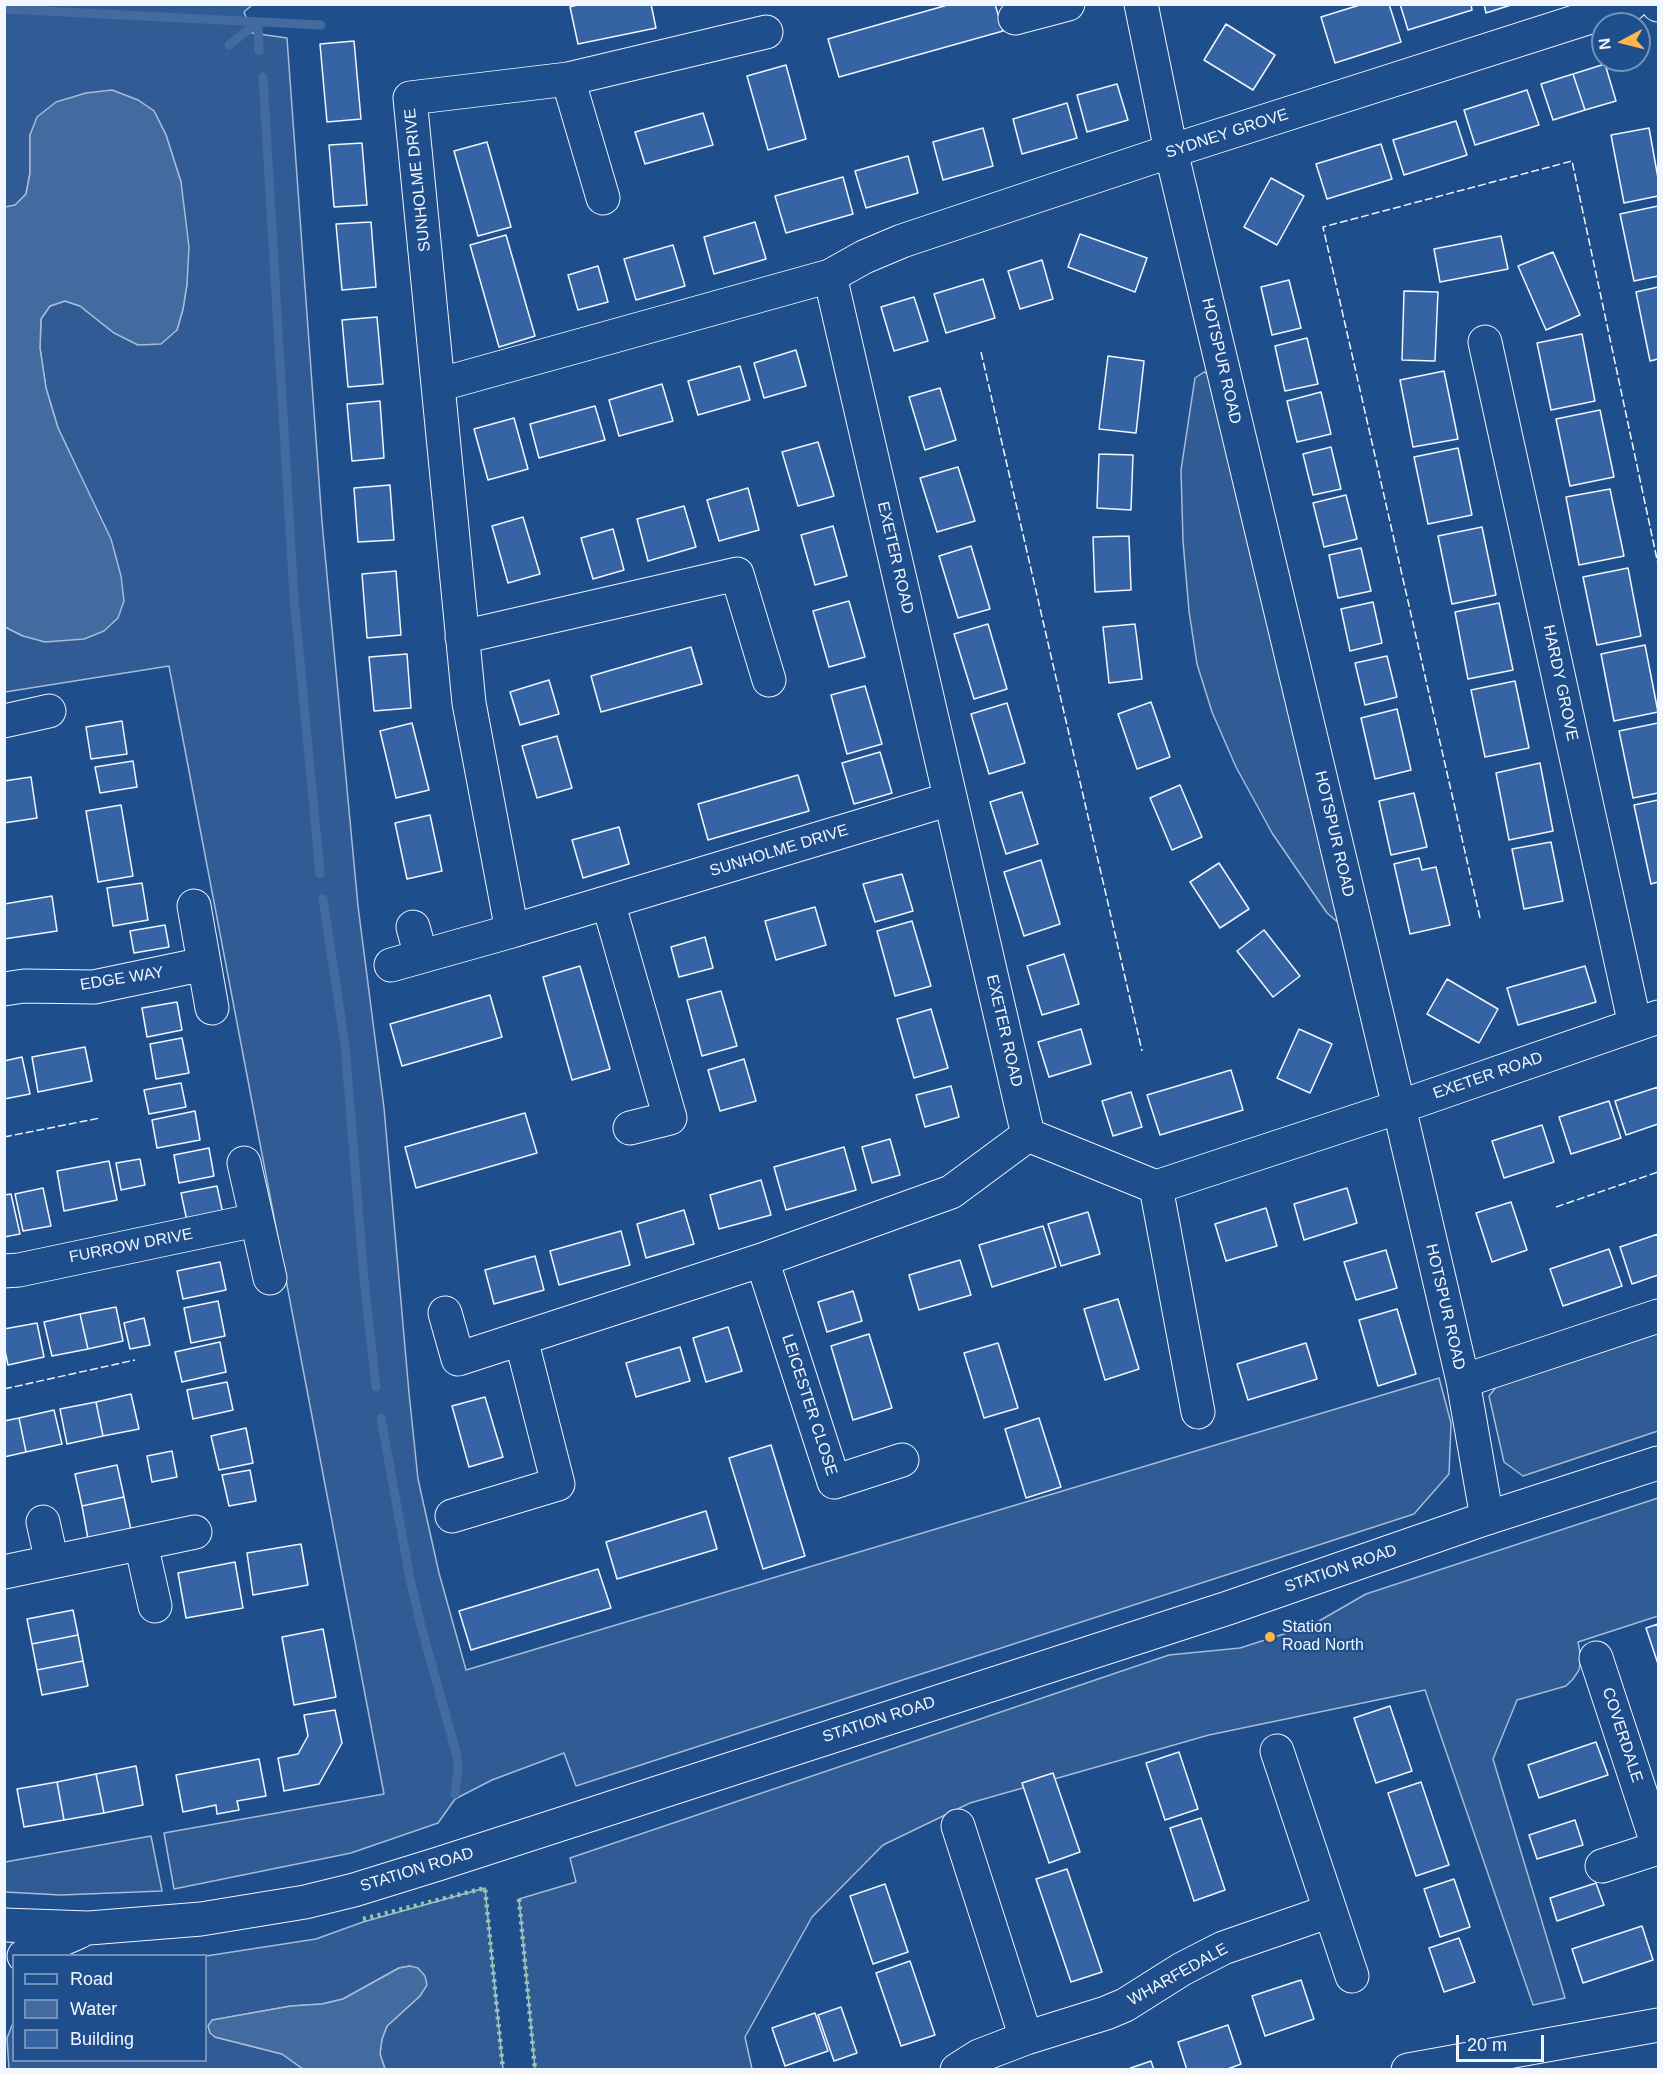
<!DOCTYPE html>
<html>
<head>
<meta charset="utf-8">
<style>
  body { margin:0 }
  #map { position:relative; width:1663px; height:2074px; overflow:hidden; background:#1f4e8c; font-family:Helvetica,sans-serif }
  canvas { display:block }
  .frame { position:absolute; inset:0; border:6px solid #f2f6ff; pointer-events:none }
  .legend { position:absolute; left:12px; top:1954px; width:195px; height:108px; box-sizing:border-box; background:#1f4e8c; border:2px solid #7391ba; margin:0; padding:8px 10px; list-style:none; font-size:18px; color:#f2f6ff }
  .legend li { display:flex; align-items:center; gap:12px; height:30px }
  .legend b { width:30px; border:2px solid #7391ba }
  .north { position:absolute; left:1591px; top:12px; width:60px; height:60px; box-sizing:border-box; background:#1f4e8c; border:2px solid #7391ba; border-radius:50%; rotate:263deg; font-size:16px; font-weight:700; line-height:24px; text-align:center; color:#f2f6ff }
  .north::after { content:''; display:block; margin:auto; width:21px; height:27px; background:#ffb74d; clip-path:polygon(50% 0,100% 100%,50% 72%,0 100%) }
  .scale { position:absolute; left:1456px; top:2035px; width:88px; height:27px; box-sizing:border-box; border:3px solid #f2f6ff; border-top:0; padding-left:8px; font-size:18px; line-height:21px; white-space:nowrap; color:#f2f6ff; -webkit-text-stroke:4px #1f4e8c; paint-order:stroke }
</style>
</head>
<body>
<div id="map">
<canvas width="1663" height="2074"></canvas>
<div class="frame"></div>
<ul class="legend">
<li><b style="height:8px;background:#1f4e8c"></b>Road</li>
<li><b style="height:16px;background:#446ba0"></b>Water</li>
<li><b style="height:16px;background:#3563a3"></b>Building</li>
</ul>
<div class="north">N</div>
<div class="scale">20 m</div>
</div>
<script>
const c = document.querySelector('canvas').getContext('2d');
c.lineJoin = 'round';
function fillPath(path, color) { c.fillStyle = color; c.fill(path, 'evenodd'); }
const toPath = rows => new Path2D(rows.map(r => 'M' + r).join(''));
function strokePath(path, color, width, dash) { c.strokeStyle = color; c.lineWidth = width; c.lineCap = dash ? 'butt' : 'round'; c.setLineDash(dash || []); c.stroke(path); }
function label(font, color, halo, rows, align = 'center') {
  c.font = font + ' Helvetica,sans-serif'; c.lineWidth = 4.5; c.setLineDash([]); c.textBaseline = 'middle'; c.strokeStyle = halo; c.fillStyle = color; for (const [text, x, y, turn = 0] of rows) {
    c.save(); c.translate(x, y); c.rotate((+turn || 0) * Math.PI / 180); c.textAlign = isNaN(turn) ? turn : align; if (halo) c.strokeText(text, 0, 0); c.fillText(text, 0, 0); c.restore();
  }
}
const built = toPath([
  [5,5,252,5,244,12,252,33,287,38,322,522,358,906,384,1108,409,1393,418,1479,439,1573,466,1670,1439,1378,1451,1423,1449,1474,1414,1514,576,1786,564,1753,492,1780,455,1799,438,1823,351,1853,174,1889,164,1833,384,1794,169,666,5,692,5,627,23,636,73,460,58,428,46,388,40,348,41,319,50,306,65,301,80,306,114,333,177,330,183,309,187,284,181,182,166,135,154,111,138,100,30,135,30,173,26,194,15,206,5,207,5,5],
  [1204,372,1217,379,1341,925,1327,913,1272,833,1236,767,1212,712,1197,664,1189,611,1183,541,1181,470,1195,378,1204,372],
  [1658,1328,1658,1431,1523,1476,1504,1462,1489,1396,1502,1380,1658,1328],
  [1658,1498,1658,1616,1578,1642,1581,1658,1579,1670,1573,1679,1566,1686,1517,1700,1493,1759,1565,1998,1533,2005,1425,1690,1209,1735,970,1803,883,1845,812,1917,745,2037,752,2069,535,2069,519,1899,576,1882,570,1858,1169,1655,1240,1648,1312,1625,1366,1594,1658,1498],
  [151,1836,162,1891,61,1895,5,1892,5,1862,151,1836],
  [485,1888,503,2069,385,2069,380,2054,382,2039,387,2026,420,1996,410,1966,399,1968,343,1999,322,2004,291,2006,213,2020,215,2037,282,2054,303,2069,9,2069,7,2038,13,2023,14,2060,206,2060,206,1956,316,1939,363,1922,485,1888]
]);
const water = toPath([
  [112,90,138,100,154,111,166,135,181,182,189,247,187,284,183,309,177,330,161,344,138,345,114,333,80,306,65,301,50,306,41,319,40,348,46,388,58,428,111,539,121,576,124,601,118,618,104,631,84,639,45,642,23,636,5,627,5,207,15,205,26,194,30,173,30,135,37,117,56,102,86,93,112,90],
  [410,1966,418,1968,425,1976,427,1985,420,1996,387,2026,382,2039,380,2054,385,2069,303,2069,282,2054,215,2037,210,2033,208,2026,212,2020,291,2006,322,2004,343,1999,399,1968,410,1966]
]);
const stream = toPath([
  [4,9,321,25],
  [258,22,259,51],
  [229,45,258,22],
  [263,77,294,598,320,874],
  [323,899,345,1045,364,1279,376,1387],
  [381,1418,410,1579,421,1626,457,1756,458,1769,455,1794]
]);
const building = toPath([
  [581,4,651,4,656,28,578,44,570,7,581,4],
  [951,4,995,4,1003,31,839,77,828,39,951,4],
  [1363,4,1389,4,1401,42,1335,63,1321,17,1363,4],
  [1400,4,1471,4,1472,10,1408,30,1400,4],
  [1484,4,1514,4,1486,13,1484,4],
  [1226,24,1275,55,1253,90,1204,60,1226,24],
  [354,41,361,119,327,122,320,44,354,41],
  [1605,64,1616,101,1585,110,1573,74,1605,64],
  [786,65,806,139,768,150,747,76,786,65],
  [1573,74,1585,110,1553,120,1541,84,1573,74],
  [1117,84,1128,120,1087,132,1077,95,1117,84],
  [1527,90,1539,125,1475,145,1464,110,1527,90],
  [1067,103,1077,138,1022,154,1013,119,1067,103],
  [703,113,713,145,645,164,635,132,703,113],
  [1456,121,1467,155,1404,175,1393,140,1456,121],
  [983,128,993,166,943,180,933,142,983,128],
  [1649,128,1658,178,1658,196,1624,203,1611,135,1649,128],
  [487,142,511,227,478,236,454,151,487,142],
  [362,143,367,205,334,207,329,145,362,143],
  [1381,144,1392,179,1327,199,1316,164,1381,144],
  [908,156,918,193,866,208,855,171,908,156],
  [843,177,853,214,786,233,775,196,843,177],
  [1271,178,1304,196,1277,245,1244,227,1271,178],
  [1658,206,1658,276,1634,281,1620,214,1658,206],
  [371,222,376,287,342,290,336,224,371,222],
  [755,222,766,259,714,274,704,237,755,222],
  [1080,234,1147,258,1135,292,1068,267,1080,234],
  [506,235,535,336,499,347,470,245,506,235],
  [1501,236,1508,269,1440,282,1434,249,1501,236],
  [673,245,685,286,636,300,624,259,673,245],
  [1553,252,1580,315,1546,330,1518,266,1553,252],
  [1042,260,1053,299,1020,309,1008,271,1042,260],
  [598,266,608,302,578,310,568,275,598,266],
  [983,279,995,318,946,333,934,294,983,279],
  [1289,280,1301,328,1272,335,1261,287,1289,280],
  [1658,287,1658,359,1650,361,1636,292,1658,287],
  [1404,291,1438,292,1435,361,1402,360,1404,291],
  [914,297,928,341,894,351,881,307,914,297],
  [377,317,383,384,348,387,342,320,377,317],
  [1582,334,1595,401,1551,410,1537,343,1582,334],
  [1307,338,1318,384,1285,391,1275,346,1307,338],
  [796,350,806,386,764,398,754,363,796,350],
  [1108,356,1144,361,1136,433,1099,429,1108,356],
  [740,366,750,400,698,415,688,381,740,366],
  [1444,371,1458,439,1413,447,1400,380,1444,371],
  [662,384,673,421,619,436,609,400,662,384],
  [940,388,956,440,925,450,909,397,940,388],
  [1321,392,1331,434,1297,442,1287,401,1321,392],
  [380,401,384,458,352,461,347,404,380,401],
  [595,406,605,440,539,458,530,424,595,406],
  [1600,410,1614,477,1570,486,1556,419,1600,410],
  [514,418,528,469,488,480,474,429,514,418],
  [818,442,834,496,798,506,782,452,818,442],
  [1331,447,1341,489,1313,495,1303,454,1331,447],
  [1458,448,1472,515,1428,524,1414,457,1458,448],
  [1099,454,1133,455,1131,510,1097,508,1099,454],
  [958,467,975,521,937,532,920,478,958,467],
  [390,485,394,540,358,542,354,488,390,485],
  [748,488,759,530,719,541,707,500,748,488],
  [1610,489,1624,556,1579,565,1566,497,1610,489],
  [1346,495,1357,539,1324,547,1313,503,1346,495],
  [684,506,696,547,648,561,637,519,684,506],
  [523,517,540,574,508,583,492,526,523,517],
  [833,526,847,576,815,585,801,535,833,526],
  [1482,527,1496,595,1452,604,1438,536,1482,527],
  [613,529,624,570,593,579,581,538,613,529],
  [1129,536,1131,590,1095,592,1093,537,1129,536],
  [971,546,990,609,958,618,939,556,971,546],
  [1361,548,1371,591,1338,598,1329,555,1361,548],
  [1628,568,1641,636,1597,645,1583,577,1628,568],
  [396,571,401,635,367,638,362,574,396,571],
  [849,601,865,657,829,667,813,611,849,601],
  [1373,602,1382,643,1350,651,1341,609,1373,602],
  [1499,603,1513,670,1468,679,1455,612,1499,603],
  [988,624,1007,689,974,699,954,634,988,624],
  [1135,624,1142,679,1109,683,1103,627,1135,624],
  [1645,645,1658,712,1614,721,1601,654,1645,645],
  [691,647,702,684,601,712,591,676,691,647],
  [407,654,411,708,374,711,369,657,407,654],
  [1387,656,1397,697,1365,705,1355,663,1387,656],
  [549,680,559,714,520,725,510,692,549,680],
  [1515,681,1529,748,1485,757,1471,690,1515,681],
  [865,686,882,744,847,754,831,695,865,686],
  [1151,702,1170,757,1137,769,1118,714,1151,702],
  [1007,703,1025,763,989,774,971,714,1007,703],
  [1397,709,1411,770,1375,779,1361,718,1397,709],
  [122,721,127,754,91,759,86,727,122,721],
  [412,723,429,790,396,798,380,731,412,723],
  [1658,723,1658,793,1633,798,1619,731,1658,723],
  [557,736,572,788,537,798,522,746,557,736],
  [880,752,892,793,854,804,842,763,880,752],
  [133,761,137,787,100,793,95,767,133,761],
  [1540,763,1553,831,1509,840,1496,773,1540,763],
  [798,775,809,811,708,840,698,804,798,775],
  [31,777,37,818,4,823,4,781,31,777],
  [1180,785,1202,837,1172,850,1150,798,1180,785],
  [1022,792,1038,844,1006,854,990,802,1022,792],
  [1414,793,1427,847,1391,855,1379,801,1414,793],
  [1658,800,1658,882,1651,884,1634,805,1658,800],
  [121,805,133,876,98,882,86,811,121,805],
  [430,815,442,871,407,879,395,823,430,815],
  [619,827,629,864,583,878,572,840,619,827],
  [1551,842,1563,901,1524,909,1512,849,1551,842],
  [1419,858,1422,870,1436,867,1450,925,1410,934,1394,864,1419,858],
  [1041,860,1060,924,1024,936,1004,872,1041,860],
  [1219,863,1249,909,1220,928,1190,882,1219,863],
  [902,874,913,911,875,922,863,884,902,874],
  [142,883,148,920,113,926,107,888,142,883],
  [52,896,57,931,4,939,4,904,52,896],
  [815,907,826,945,776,960,765,921,815,907],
  [912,921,931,986,895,996,877,931,912,921],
  [165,925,169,947,134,953,130,931,165,925],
  [1264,930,1300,976,1273,997,1237,951,1264,930],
  [705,937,713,968,679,977,671,947,705,937],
  [1064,954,1079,1004,1042,1015,1027,966,1064,954],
  [580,966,610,1069,572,1080,543,977,580,966],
  [1585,966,1596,1002,1518,1025,1507,988,1585,966],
  [1447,979,1498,1009,1479,1043,1427,1014,1447,979],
  [721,991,737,1046,702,1056,687,1000,721,991],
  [490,995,502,1037,402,1066,390,1024,490,995],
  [177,1002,182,1030,147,1037,142,1008,177,1002],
  [931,1009,948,1068,914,1078,897,1019,931,1009],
  [1081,1029,1091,1064,1049,1077,1038,1042,1081,1029],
  [1299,1029,1332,1044,1310,1093,1277,1078,1299,1029],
  [182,1038,189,1073,156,1079,150,1044,182,1038],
  [85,1047,92,1081,38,1092,32,1057,85,1047],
  [22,1057,30,1094,4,1099,4,1061,22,1057],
  [744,1059,756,1101,720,1111,708,1070,744,1059],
  [1231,1070,1243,1110,1160,1135,1147,1095,1231,1070],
  [181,1083,186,1107,149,1114,144,1090,181,1083],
  [951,1086,959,1117,925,1127,916,1095,951,1086],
  [1658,1087,1658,1124,1626,1135,1615,1101,1658,1087],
  [1131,1092,1142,1127,1113,1136,1102,1101,1131,1092],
  [1609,1101,1621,1138,1571,1154,1559,1117,1609,1101],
  [195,1111,200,1140,157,1148,152,1120,195,1111],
  [525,1113,537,1153,416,1188,405,1147,525,1113],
  [1542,1125,1554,1162,1504,1178,1492,1141,1542,1125],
  [890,1139,900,1175,872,1183,862,1147,890,1139],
  [844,1147,856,1190,786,1210,774,1167,844,1147],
  [209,1148,214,1176,179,1183,174,1155,209,1148],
  [140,1159,145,1185,121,1190,116,1163,140,1159],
  [109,1161,117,1200,64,1211,57,1171,109,1161],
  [761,1180,771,1215,719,1229,710,1195,761,1180],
  [217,1186,223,1214,187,1221,181,1193,217,1186],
  [43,1188,51,1226,23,1231,15,1194,43,1188],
  [1347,1188,1357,1223,1304,1240,1294,1204,1347,1188],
  [11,1194,20,1234,4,1237,4,1195,11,1194],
  [1511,1202,1527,1250,1492,1262,1476,1213,1511,1202],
  [1266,1208,1277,1246,1226,1261,1215,1224,1266,1208],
  [684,1210,694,1244,646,1258,637,1224,684,1210],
  [1088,1212,1100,1254,1061,1266,1048,1224,1088,1212],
  [1043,1226,1056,1267,992,1287,979,1245,1043,1226],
  [621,1231,630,1265,559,1285,550,1251,621,1231],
  [1658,1234,1658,1275,1632,1284,1620,1247,1658,1234],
  [1609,1249,1622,1286,1563,1306,1550,1269,1609,1249],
  [1386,1250,1397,1288,1356,1300,1344,1262,1386,1250],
  [535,1256,544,1290,494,1304,485,1270,535,1256],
  [960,1260,971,1295,919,1310,909,1275,960,1260],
  [220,1262,226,1290,183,1299,177,1271,220,1262],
  [853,1291,862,1321,827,1332,818,1302,853,1291],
  [1118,1299,1139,1369,1105,1380,1084,1309,1118,1299],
  [218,1301,225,1336,191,1343,184,1308,218,1301],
  [116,1307,123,1341,88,1349,80,1314,116,1307],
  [1397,1309,1416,1374,1378,1386,1359,1320,1397,1309],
  [80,1314,88,1349,52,1356,44,1322,80,1314],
  [144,1318,150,1345,130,1349,124,1323,144,1318],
  [37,1323,44,1357,8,1365,4,1346,4,1329,37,1323],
  [728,1327,742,1371,706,1382,693,1338,728,1327],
  [869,1334,892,1408,853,1420,831,1346,869,1334],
  [220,1342,226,1372,182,1382,175,1352,220,1342],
  [998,1343,1018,1408,984,1418,964,1353,998,1343],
  [1306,1343,1317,1379,1248,1400,1237,1364,1306,1343],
  [680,1347,690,1381,636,1397,626,1363,680,1347],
  [227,1382,233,1410,193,1419,187,1390,227,1382],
  [131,1394,139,1429,103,1436,96,1402,131,1394],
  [485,1397,503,1457,469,1467,452,1406,485,1397],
  [96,1402,103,1436,67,1444,60,1409,96,1402],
  [54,1410,62,1444,26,1452,19,1418,54,1410],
  [19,1418,26,1452,4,1457,4,1421,19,1418],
  [1039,1418,1061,1487,1026,1498,1005,1429,1039,1418],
  [246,1428,253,1463,219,1470,211,1436,246,1428],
  [771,1445,805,1556,763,1569,729,1458,771,1445],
  [172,1451,177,1477,152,1482,147,1456,172,1451],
  [117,1465,124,1497,82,1506,75,1474,117,1465],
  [250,1470,256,1501,229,1506,222,1475,250,1470],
  [124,1497,131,1530,88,1539,82,1506,124,1497],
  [706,1511,717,1549,617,1579,606,1542,706,1511],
  [301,1544,308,1585,253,1595,247,1553,301,1544],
  [235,1562,243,1608,186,1618,178,1573,235,1562],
  [598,1569,611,1608,471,1650,459,1611,598,1569],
  [73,1610,78,1635,32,1644,27,1619,73,1610],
  [1658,1624,1658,1664,1646,1628,1658,1624],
  [323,1629,336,1697,294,1705,282,1637,323,1629],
  [78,1635,83,1661,37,1670,32,1644,78,1635],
  [83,1661,88,1686,42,1695,37,1670,83,1661],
  [1390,1706,1412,1771,1376,1783,1354,1718,1390,1706],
  [335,1710,342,1743,319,1784,284,1791,278,1758,298,1754,308,1736,304,1715,335,1710],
  [1596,1742,1608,1775,1539,1798,1528,1765,1596,1742],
  [1179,1752,1198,1809,1165,1820,1146,1763,1179,1752],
  [259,1759,266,1796,237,1801,239,1810,217,1814,216,1805,183,1812,176,1775,259,1759],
  [136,1766,143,1805,104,1813,96,1774,136,1766],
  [1053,1773,1080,1852,1049,1863,1022,1783,1053,1773],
  [96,1774,104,1813,64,1820,57,1782,96,1774],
  [57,1782,64,1820,24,1827,17,1789,57,1782],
  [1421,1782,1449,1865,1416,1876,1388,1793,1421,1782],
  [1201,1818,1225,1890,1194,1901,1170,1828,1201,1818],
  [1575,1820,1583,1845,1537,1859,1529,1835,1575,1820],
  [1067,1869,1102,1972,1071,1982,1036,1879,1067,1869],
  [1454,1879,1470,1927,1440,1937,1424,1889,1454,1879],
  [1596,1883,1604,1905,1557,1921,1550,1898,1596,1883],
  [885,1884,908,1952,873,1964,850,1896,885,1884],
  [1642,1926,1653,1960,1583,1983,1572,1949,1642,1926],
  [1459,1938,1475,1982,1444,1992,1429,1948,1459,1938],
  [910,1961,935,2035,901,2046,876,1973,910,1961],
  [1301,1980,1314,2019,1265,2036,1252,1996,1301,1980],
  [841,2007,857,2053,834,2061,818,2015,841,2007],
  [815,2013,828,2051,785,2066,772,2028,815,2013],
  [1228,2025,1241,2064,1225,2070,1187,2070,1178,2042,1228,2025],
  [1151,2061,1154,2070,1125,2070,1151,2061]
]);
const minor = toPath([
  [1141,4,1171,151,1399,1107,1463,1381,1487,1518],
  [1658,4,1658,5],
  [1015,18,1068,4],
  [766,32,568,79,410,98,469,703,512,931,950,799],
  [568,79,603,198],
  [830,276,1028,1135,1156,1187,1399,1107,1658,1017],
  [1485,342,1635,1025],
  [438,385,830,276,864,257,902,241,1171,151,1631,4],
  [462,637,737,574,769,680],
  [4,721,49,711],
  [608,902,670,1118,630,1128],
  [194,906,212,1008],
  [413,927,421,956],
  [391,965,512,931],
  [4,989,24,986,94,987,204,964],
  [244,1163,270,1278],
  [1156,1187,1198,1412],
  [762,1260,834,1482,902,1460],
  [4,1271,19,1270,256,1220],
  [445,1313,458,1359,762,1260,951,1192,1028,1135],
  [1463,1381,1658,1316],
  [452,1516,558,1484,521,1339],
  [43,1522,52,1562],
  [141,1544,155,1606],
  [4,1572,195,1532],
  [1596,1658,1658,1846],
  [1277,1751,1352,1976],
  [1602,1866,1658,1848],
  [1026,2038,1106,2013,1125,2005,1182,1969,1223,1948,1330,1911],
  [957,2070,979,2056,1026,2038,958,1826],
  [1408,2070,1658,2025]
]);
const major = toPath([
  [4,1925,89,1928,201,1919,305,1902,354,1890,438,1864,1228,1608,1487,1518,1658,1463],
  [24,1956,79,1932]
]);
const hedge = toPath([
  [519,1899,535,2070],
  [363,1919,485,1888,503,2070]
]);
const fence = toPath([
  [981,352,1142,1051],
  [1480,918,1323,227,1572,161,1658,564],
  [4,1137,100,1118],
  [1556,1207,1658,1172],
  [4,1389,135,1360]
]);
const markers = [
  [1270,1637,6,"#ffb74d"]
];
const streetNames = [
  ["SYDNEY GROVE",1227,134,-18],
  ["SUNHOLME DRIVE",418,180,-96],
  ["HOTSPUR ROAD",1221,361,77],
  ["EXETER ROAD",895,558,77],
  ["HARDY GROVE",1560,683,78],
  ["HOTSPUR ROAD",1334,834,77],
  ["SUNHOLME DRIVE",779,851,-17],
  ["EDGE WAY",122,979,-9],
  ["EXETER ROAD",1004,1031,77],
  ["EXETER ROAD",1488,1076,-19],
  ["FURROW DRIVE",131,1246,-11],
  ["HOTSPUR ROAD",1445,1307,77],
  ["LEICESTER CLOSE",809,1405,72],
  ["STATION ROAD",1341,1569,-19],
  ["STATION ROAD",879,1720,-18],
  ["COVERDALE",1622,1735,72],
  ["STATION ROAD",417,1870,-17],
  ["WHARFEDALE",1178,1975,-29]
];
const poiNames = [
  ["Station",1282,1628],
  ["Road North",1282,1646]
];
fillPath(built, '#305b95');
strokePath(built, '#a8bbd7', 1.5);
fillPath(water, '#446ba0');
strokePath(water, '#a8bbd7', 1.5);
strokePath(stream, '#446ba0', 9);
fillPath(building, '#3563a3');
strokePath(building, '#f2f6ff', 1.5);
strokePath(minor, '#f2f6ff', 35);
strokePath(major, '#f2f6ff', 35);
strokePath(minor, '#1f4e8c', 33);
strokePath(major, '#1f4e8c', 33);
strokePath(hedge, '#97c8a6', 4.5, [3, 4.5]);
strokePath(fence, '#f2f6ff', 1.5, [8, 3]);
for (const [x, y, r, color] of markers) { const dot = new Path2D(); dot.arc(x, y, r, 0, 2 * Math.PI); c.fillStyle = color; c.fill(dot); strokePath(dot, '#1f4e8c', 2); }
label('16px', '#f2f6ff', '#1f4e8c', streetNames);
label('16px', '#f2f6ff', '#1f4e8c', poiNames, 'left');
</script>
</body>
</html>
